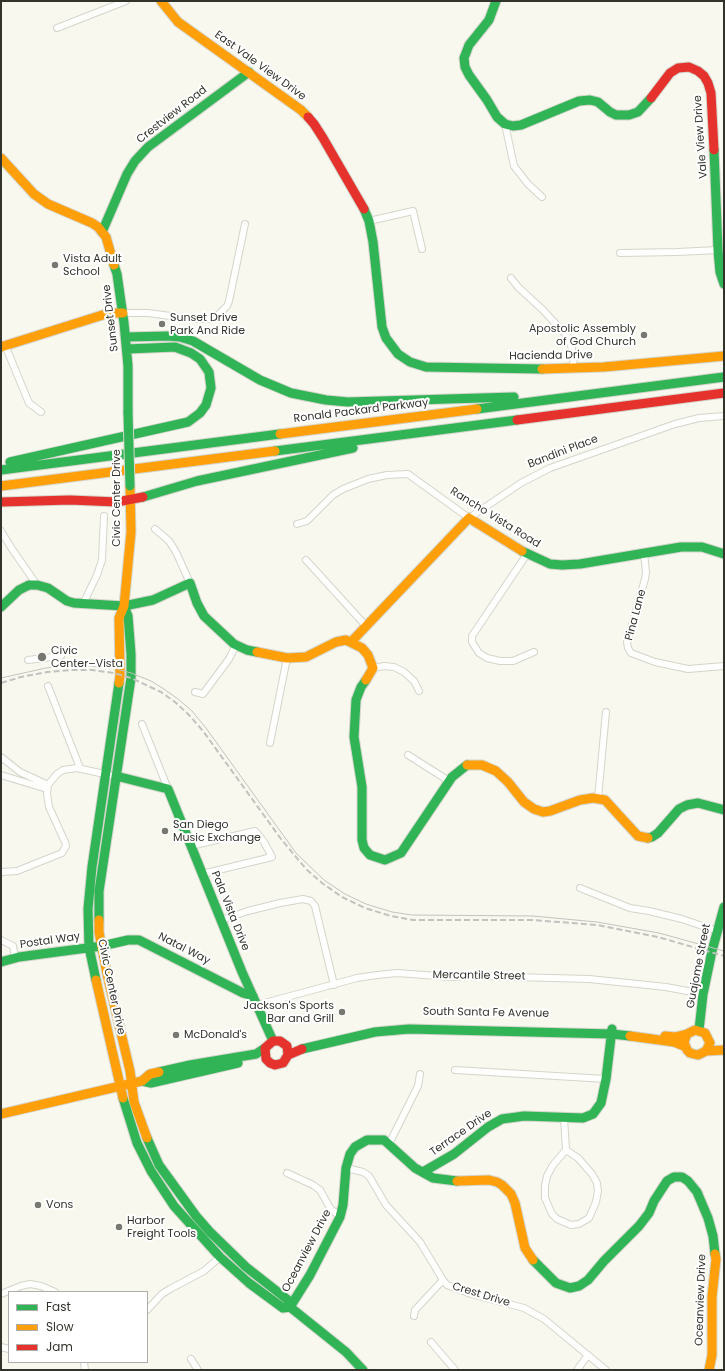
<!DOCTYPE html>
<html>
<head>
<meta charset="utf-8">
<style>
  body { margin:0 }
  #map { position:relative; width:725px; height:1371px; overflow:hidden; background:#f8f8ee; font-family:Poppins,sans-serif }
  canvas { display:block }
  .frame { position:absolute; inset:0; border:2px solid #32332b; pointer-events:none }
  .legend { position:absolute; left:8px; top:1291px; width:140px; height:72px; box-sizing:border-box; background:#fff; border:1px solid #adadaa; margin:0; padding:5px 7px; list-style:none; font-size:12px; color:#32332b }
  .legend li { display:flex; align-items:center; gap:8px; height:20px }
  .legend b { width:20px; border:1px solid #adadaa }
</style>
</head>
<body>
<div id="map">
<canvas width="725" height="1371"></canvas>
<div class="frame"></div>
<ul class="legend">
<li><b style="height:5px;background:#30b455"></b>Fast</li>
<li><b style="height:5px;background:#ff9f0a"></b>Slow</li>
<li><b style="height:5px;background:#e5322d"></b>Jam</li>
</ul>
</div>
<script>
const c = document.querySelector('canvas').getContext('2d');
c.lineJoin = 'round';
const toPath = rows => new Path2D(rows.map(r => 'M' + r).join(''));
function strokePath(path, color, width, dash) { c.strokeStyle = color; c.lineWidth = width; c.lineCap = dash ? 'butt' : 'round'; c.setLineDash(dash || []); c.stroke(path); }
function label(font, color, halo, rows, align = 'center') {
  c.font = font + ' Poppins,sans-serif'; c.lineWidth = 4; c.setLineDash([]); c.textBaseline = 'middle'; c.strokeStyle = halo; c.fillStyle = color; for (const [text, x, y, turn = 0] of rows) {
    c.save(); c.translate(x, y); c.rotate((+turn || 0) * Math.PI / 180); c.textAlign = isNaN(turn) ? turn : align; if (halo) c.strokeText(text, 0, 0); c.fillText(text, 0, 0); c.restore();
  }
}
const street = toPath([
  [57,28,126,1],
  [505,124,514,166,528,184,542,197],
  [369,221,413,211,422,249],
  [620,253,677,252,718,250],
  [511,278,518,287,543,310,568,337,573,352,574,359,572,368],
  [123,313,148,313,193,319,208,319,218,315,227,306,229,301,245,224],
  [5,345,29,403,41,412],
  [297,524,307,521,333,495,343,489,368,479,387,475,408,474,469,518,521,483,550,468,675,424,699,418,724,416],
  [155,529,169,541,176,552,190,583],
  [1,531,12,549,37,585],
  [644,553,646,572,645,579,627,642,628,648,631,653,655,662,688,669,724,666],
  [527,554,472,636,472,642,479,653,487,658,500,661,513,661,534,652],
  [306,560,366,626],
  [83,604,97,575,102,560,104,516],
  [28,660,61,656],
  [373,668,384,666,394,667,404,672,414,681,419,691],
  [48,686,80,768],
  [195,692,203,694,229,659,236,645],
  [142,724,168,789],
  [270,743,287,658],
  [408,755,449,781],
  [1,757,20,772,48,785],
  [1,775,47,789],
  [598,798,606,712],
  [191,846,255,831,264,842,272,857,202,874],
  [1,872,17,871,62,853,66,846,65,842,49,807,47,794,48,785,57,774,63,770,77,768,109,775],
  [580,888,630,908,649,911,682,919,717,931],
  [221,920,248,911,280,903,303,899,311,901,315,906,334,985],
  [1,940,13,946,15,958],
  [257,1005,357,978,377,975,397,973,451,977,475,976,589,979,666,987,703,994],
  [455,1070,606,1079],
  [564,1118,566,1150,553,1165,547,1176,545,1186,545,1198,552,1214,557,1219,571,1225,579,1224,589,1218,596,1202,598,1191,597,1183,592,1174,578,1158,566,1150],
  [389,1144,418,1086,420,1074],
  [346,1168,363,1172,369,1176,386,1205,420,1242,443,1280,447,1285,471,1294,524,1308,544,1319,606,1370],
  [287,1173,313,1185,320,1190,330,1208,340,1217],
  [1,1294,21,1286,30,1284,41,1286,55,1292],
  [147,1310,162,1294,170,1289,204,1271,220,1257],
  [414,1316,415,1310,443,1280],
  [431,1342,455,1370],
  [1,1347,9,1349],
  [191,1359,198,1370],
  [84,1362,85,1370],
  [577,1370,588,1355]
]);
const fast = toPath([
  [496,1,489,20,469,45,464,58,465,67,469,75,487,100,497,117,505,124,513,126,521,125,579,101,590,100,598,102,610,112,616,115,629,115,638,112,651,98],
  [714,150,718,250,720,272,724,284],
  [364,209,369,221,373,242,382,327,386,338,398,354,410,362,426,367,542,369],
  [102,232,127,174,135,161,148,147,249,72],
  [114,265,117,274,124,323,128,366,128,413],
  [126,337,168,336,180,337,193,341,260,380,291,393,326,400,348,402,514,397],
  [477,409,724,377],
  [275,451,517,420],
  [10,462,188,422,200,413,206,405,211,388,209,372,200,359,191,353,175,347,127,349],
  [1,470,280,434],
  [143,497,197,481,353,448],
  [522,551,550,564,562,565,580,564,681,547,702,547,724,554],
  [1,607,19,590,29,585,37,585,48,588,67,601,74,603,124,606,153,600,190,583,197,603,204,616,234,644,247,650,257,652],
  [366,680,361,687,356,700,354,737,362,787,362,840,364,848,370,855,385,860,401,853,452,777,467,765],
  [116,776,168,789,242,972,273,1041],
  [648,838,652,837,658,833,679,809,687,805,698,803,724,810],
  [99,920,99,891,131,678,131,654,128,616,124,606],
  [1,962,19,957,102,946,128,940,139,940,243,993,253,996],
  [96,980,89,947,88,909,92,867,119,683],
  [699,1030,703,994,712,951,724,907],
  [302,1049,375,1032,409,1029,612,1034,630,1036],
  [159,1072,190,1065,256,1054,265,1048],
  [142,1081,151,1083,238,1063],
  [123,1098,137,1143,151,1171,174,1206,220,1257,249,1283,283,1308,290,1307],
  [147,1138,159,1165,196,1216,210,1232,246,1267,288,1300,290,1307,346,1352,363,1370],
  [423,1172,454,1154,488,1127,502,1119,524,1116,583,1118,593,1114,601,1103,606,1079,612,1029],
  [533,1260,556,1283,570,1288,579,1286,588,1280,604,1261,639,1226,649,1213,654,1201,667,1181,674,1177,682,1177,688,1181,697,1192,708,1218,713,1236,715,1254],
  [290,1307,310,1275,340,1217,343,1205,346,1168,350,1154,355,1147,367,1140,384,1140,415,1168,433,1178,457,1181]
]);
const slow = toPath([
  [161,1,178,22,301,110,308,117],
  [1,158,34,194,48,204,92,223,98,227,106,237,114,265],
  [1,347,109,313,123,313],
  [542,369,604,367,724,356],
  [280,434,477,409],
  [1,486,275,451],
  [351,642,469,518,522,551],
  [257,652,287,658,306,657,336,642,346,640,362,648,368,655,373,668,366,680],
  [119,683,120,675,119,618,124,606,131,532,130,486],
  [467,765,482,765,496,771,508,782,524,802,534,809,543,812,550,811,580,800,593,798,605,800,638,836,648,838],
  [99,920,99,932,107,974,130,1071,134,1102,147,1138],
  [96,980,123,1098],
  [630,1036,674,1042,684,1046],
  [665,1036,675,1037,687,1034],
  [706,1051,710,1043,705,1033,695,1030,687,1034,684,1042,687,1050,690,1053,698,1055,706,1051,724,1050],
  [1,1114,142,1081,150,1074,159,1072],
  [457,1181,489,1180,497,1182,502,1185,511,1194,515,1203,525,1248,533,1260],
  [709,1370,712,1355,712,1297,716,1259,715,1254]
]);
const jam = toPath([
  [651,98,670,73,678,68,689,67,698,71,704,76,708,83,711,93,714,150],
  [308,117,314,124,323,138,364,209],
  [517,420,724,393],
  [1,502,70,500,117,502,143,497],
  [288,1055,287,1046,280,1041,273,1041,265,1048,266,1059,270,1063,275,1065,283,1063,288,1055,302,1049]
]);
const tram = toPath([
  [1,678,46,668,71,665,92,666,114,668,131,673,151,681,164,689,178,699,192,711,206,728,296,853,324,880,345,894,366,904,392,912,412,915,533,916,597,922,659,933,724,951]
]);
const rail = toPath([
  [1,683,21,677,47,672,71,670,92,670,114,673,131,678,161,692,175,702,189,715,203,731,281,839,306,869,322,883,342,897,365,908,391,916,413,920,533,920,597,925,658,937,724,956]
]);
const fastBridge = toPath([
  [128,413,130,486]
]);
const markers = [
  [55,265,4,"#77786f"],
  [162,324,4,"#77786f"],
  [644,335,4,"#77786f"],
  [42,657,5,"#77786f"],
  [165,831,4,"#77786f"],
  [342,1012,4,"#77786f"],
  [176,1035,4,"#77786f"],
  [38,1205,4,"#77786f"],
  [119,1227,4,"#77786f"]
];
const streetNames = [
  ["East Vale View Drive",260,66,36],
  ["Crestview Road",172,115,-38],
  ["Vale View Drive",701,137,-94],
  ["Sunset Drive",111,318,-97],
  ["Hacienda Drive",551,356,-1],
  ["Ronald Packard Parkway",361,411,-7],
  ["Bandini Place",563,452,-21],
  ["Civic Center Drive",117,498,-90],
  ["Rancho Vista Road",495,518,32],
  ["Pina Lane",636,615,-75],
  ["Pala Vista Drive",230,911,68],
  ["Postal Way",50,941,-8],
  ["Natal Way",184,949,27],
  ["Guajome Street",699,966,-79],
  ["Mercantile Street",479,976,1],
  ["Civic Center Drive",111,987,78],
  ["South Santa Fe Avenue",486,1013,1],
  ["Terrace Drive",461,1133,-35],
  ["Oceanview Drive",307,1251,-62],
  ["Crest Drive",481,1295,17],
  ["Oceanview Drive",701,1300,-88]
];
const poiNames = [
  ["Vista Adult",63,259],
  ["School",63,272],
  ["Sunset Drive",170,318],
  ["Park And Ride",170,331],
  ["Apostolic Assembly",636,329,"right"],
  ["of God Church",636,342,"right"],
  ["Civic",51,651],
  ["Center–Vista",51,664],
  ["San Diego",173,825],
  ["Music Exchange",173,838],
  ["Jackson's Sports",334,1006,"right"],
  ["Bar and Grill",334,1019,"right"],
  ["McDonald's",184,1035],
  ["Vons",46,1205],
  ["Harbor",127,1221],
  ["Freight Tools",127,1234]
];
strokePath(street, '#d4d5cc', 8);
strokePath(fast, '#d4d5cc', 11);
strokePath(slow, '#d4d5cc', 11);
strokePath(jam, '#d4d5cc', 11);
strokePath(street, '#fefefc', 6);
strokePath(fast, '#30b455', 9);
strokePath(slow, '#ff9f0a', 9);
strokePath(jam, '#e5322d', 9);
strokePath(tram, '#c2c3c0', 1);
strokePath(rail, '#c2c3c0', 2, [6, 3]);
strokePath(fastBridge, '#d4d5cc', 11, []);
strokePath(fastBridge, '#30b455', 9);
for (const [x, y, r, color] of markers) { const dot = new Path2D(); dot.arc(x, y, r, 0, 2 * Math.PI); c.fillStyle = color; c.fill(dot); strokePath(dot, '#fff', 1.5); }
label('11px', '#32332b', '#fff', streetNames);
label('11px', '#32332b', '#fff', poiNames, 'left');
</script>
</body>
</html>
